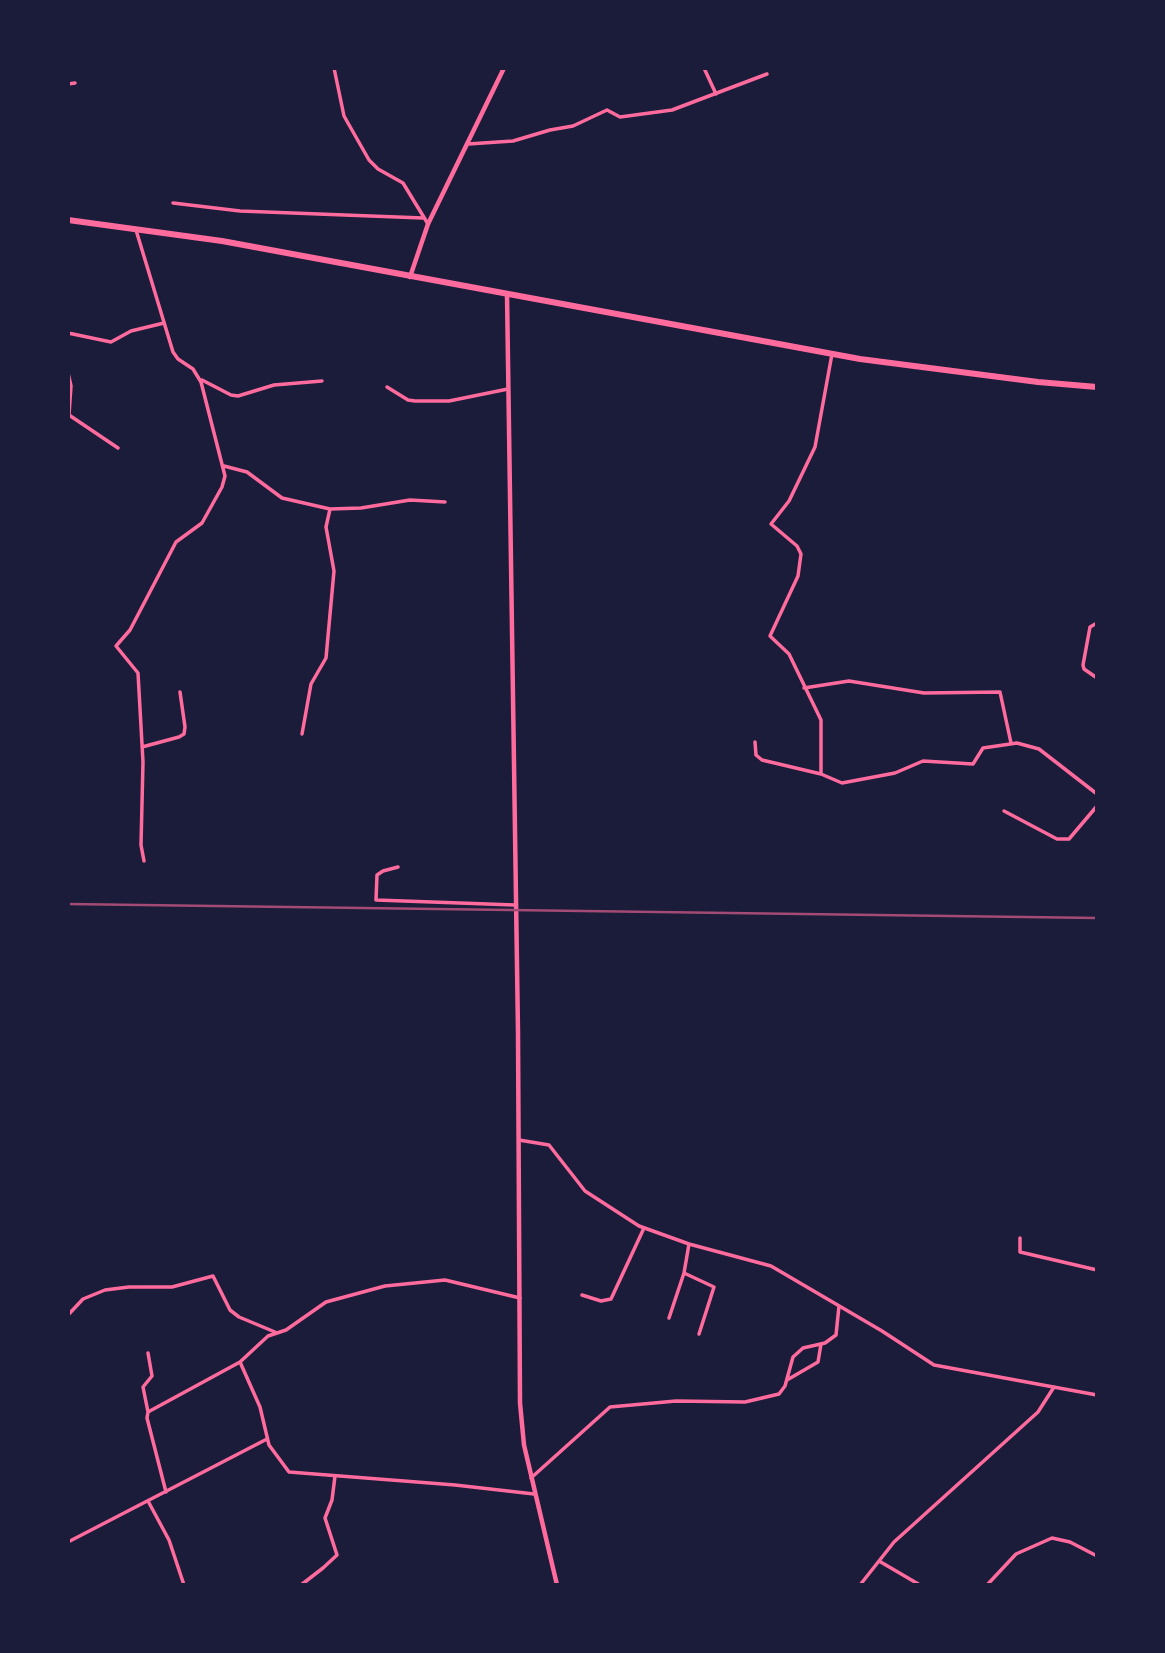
<!DOCTYPE html>
<html>
<head>
<meta charset="utf-8">
<style>
  body { margin:0 }
  #map { position:relative; width:1165px; height:1653px; overflow:hidden; background:#1b1b3a; font-family:"Fira Sans",sans-serif }
  canvas { display:block }
  .frame { position:absolute; inset:0; border:70px solid #1b1b3a; pointer-events:none }
</style>
</head>
<body>
<div id="map">
<canvas width="1165" height="1653"></canvas>
<div class="frame"></div>
</div>
<script>
const c = document.querySelector('canvas').getContext('2d');
c.lineJoin = 'round';
const toPath = rows => new Path2D(rows.map(r => 'M' + r).join(''));
function strokePath(path, color, width, dash) { c.strokeStyle = color; c.lineWidth = width; c.lineCap = dash ? 'butt' : 'round'; c.setLineDash(dash || []); c.stroke(path); }
const minor = toPath([
  [334,68,344,116,369,160,378,169,403,183,428,224],
  [704,68,716,94],
  [68,84,75,83],
  [468,144,513,141,550,130,573,126,607,110,620,117,672,110,767,74],
  [173,203,240,211,423,218],
  [136,230,173,352,178,359,193,369,201,382,225,476,222,487,202,523,176,542,130,630,116,646,138,673,143,762,141,845,144,861],
  [68,333,111,342,131,331,164,323],
  [68,373,71,386,69,415,118,448],
  [202,380,231,395,238,396,274,385,322,381],
  [387,387,408,400,415,401,449,401,508,389],
  [224,466,247,472,282,498,330,509,361,508,410,500,445,502],
  [1097,623,1090,627,1083,665,1084,669,1097,678],
  [804,688,849,681,924,693,1000,692,1011,743],
  [302,734,311,684,326,658,334,571,326,527,330,509],
  [755,742,756,755,762,760,821,774,842,783,895,773,923,761,973,764,983,748,1017,743,1039,749,1097,794],
  [142,747,179,737,184,734,185,727,180,692],
  [821,774,821,720,789,654,770,636,798,576,801,554,797,546,771,524,789,501,815,447,832,354],
  [1004,811,1057,839,1069,839,1097,806],
  [398,867,383,871,377,875,376,900,515,905],
  [519,1140,549,1145,585,1191,639,1226,689,1244,771,1266,882,1331,934,1365,1097,1395],
  [1020,1238,1020,1252,1097,1270],
  [684,1273,714,1287,699,1334],
  [582,1295,601,1301,611,1299,644,1228],
  [68,1315,83,1299,105,1290,129,1287,172,1287,213,1276,230,1310,239,1317,275,1332],
  [669,1318,684,1273,689,1244],
  [240,1362,260,1407,269,1445,289,1472,455,1485,534,1494],
  [787,1380,818,1362,821,1344],
  [148,1412,143,1387,152,1376,148,1353],
  [531,1478,610,1407,676,1401,745,1402,779,1394,785,1386,793,1357,803,1348,825,1343,836,1335,839,1306],
  [166,1492,147,1418,148,1412,240,1362,268,1336,286,1330,326,1302,385,1286,445,1280,520,1298],
  [148,1501,169,1540,184,1585],
  [68,1542,267,1439],
  [879,1561,920,1585],
  [301,1585,323,1568,337,1555,325,1518,332,1500,335,1476],
  [860,1585,894,1542,1038,1412,1054,1387],
  [987,1585,1016,1554,1052,1538,1070,1542,1097,1556]
]);
const tertiary = toPath([
  [410,277,428,224,504,68],
  [507,294,518,1032,520,1403,524,1445,557,1585]
]);
const trunk = toPath([
  [68,220,222,241,860,359,1038,382,1097,387]
]);
const rail = toPath([
  [68,904,1097,918]
]);
strokePath(minor, '#ff6b9d', 3.5);
strokePath(tertiary, '#ff6b9d', 4.5);
strokePath(trunk, '#ff6b9d', 6);
strokePath(rail, '#a44b75', 2.5);
</script>
</body>
</html>
